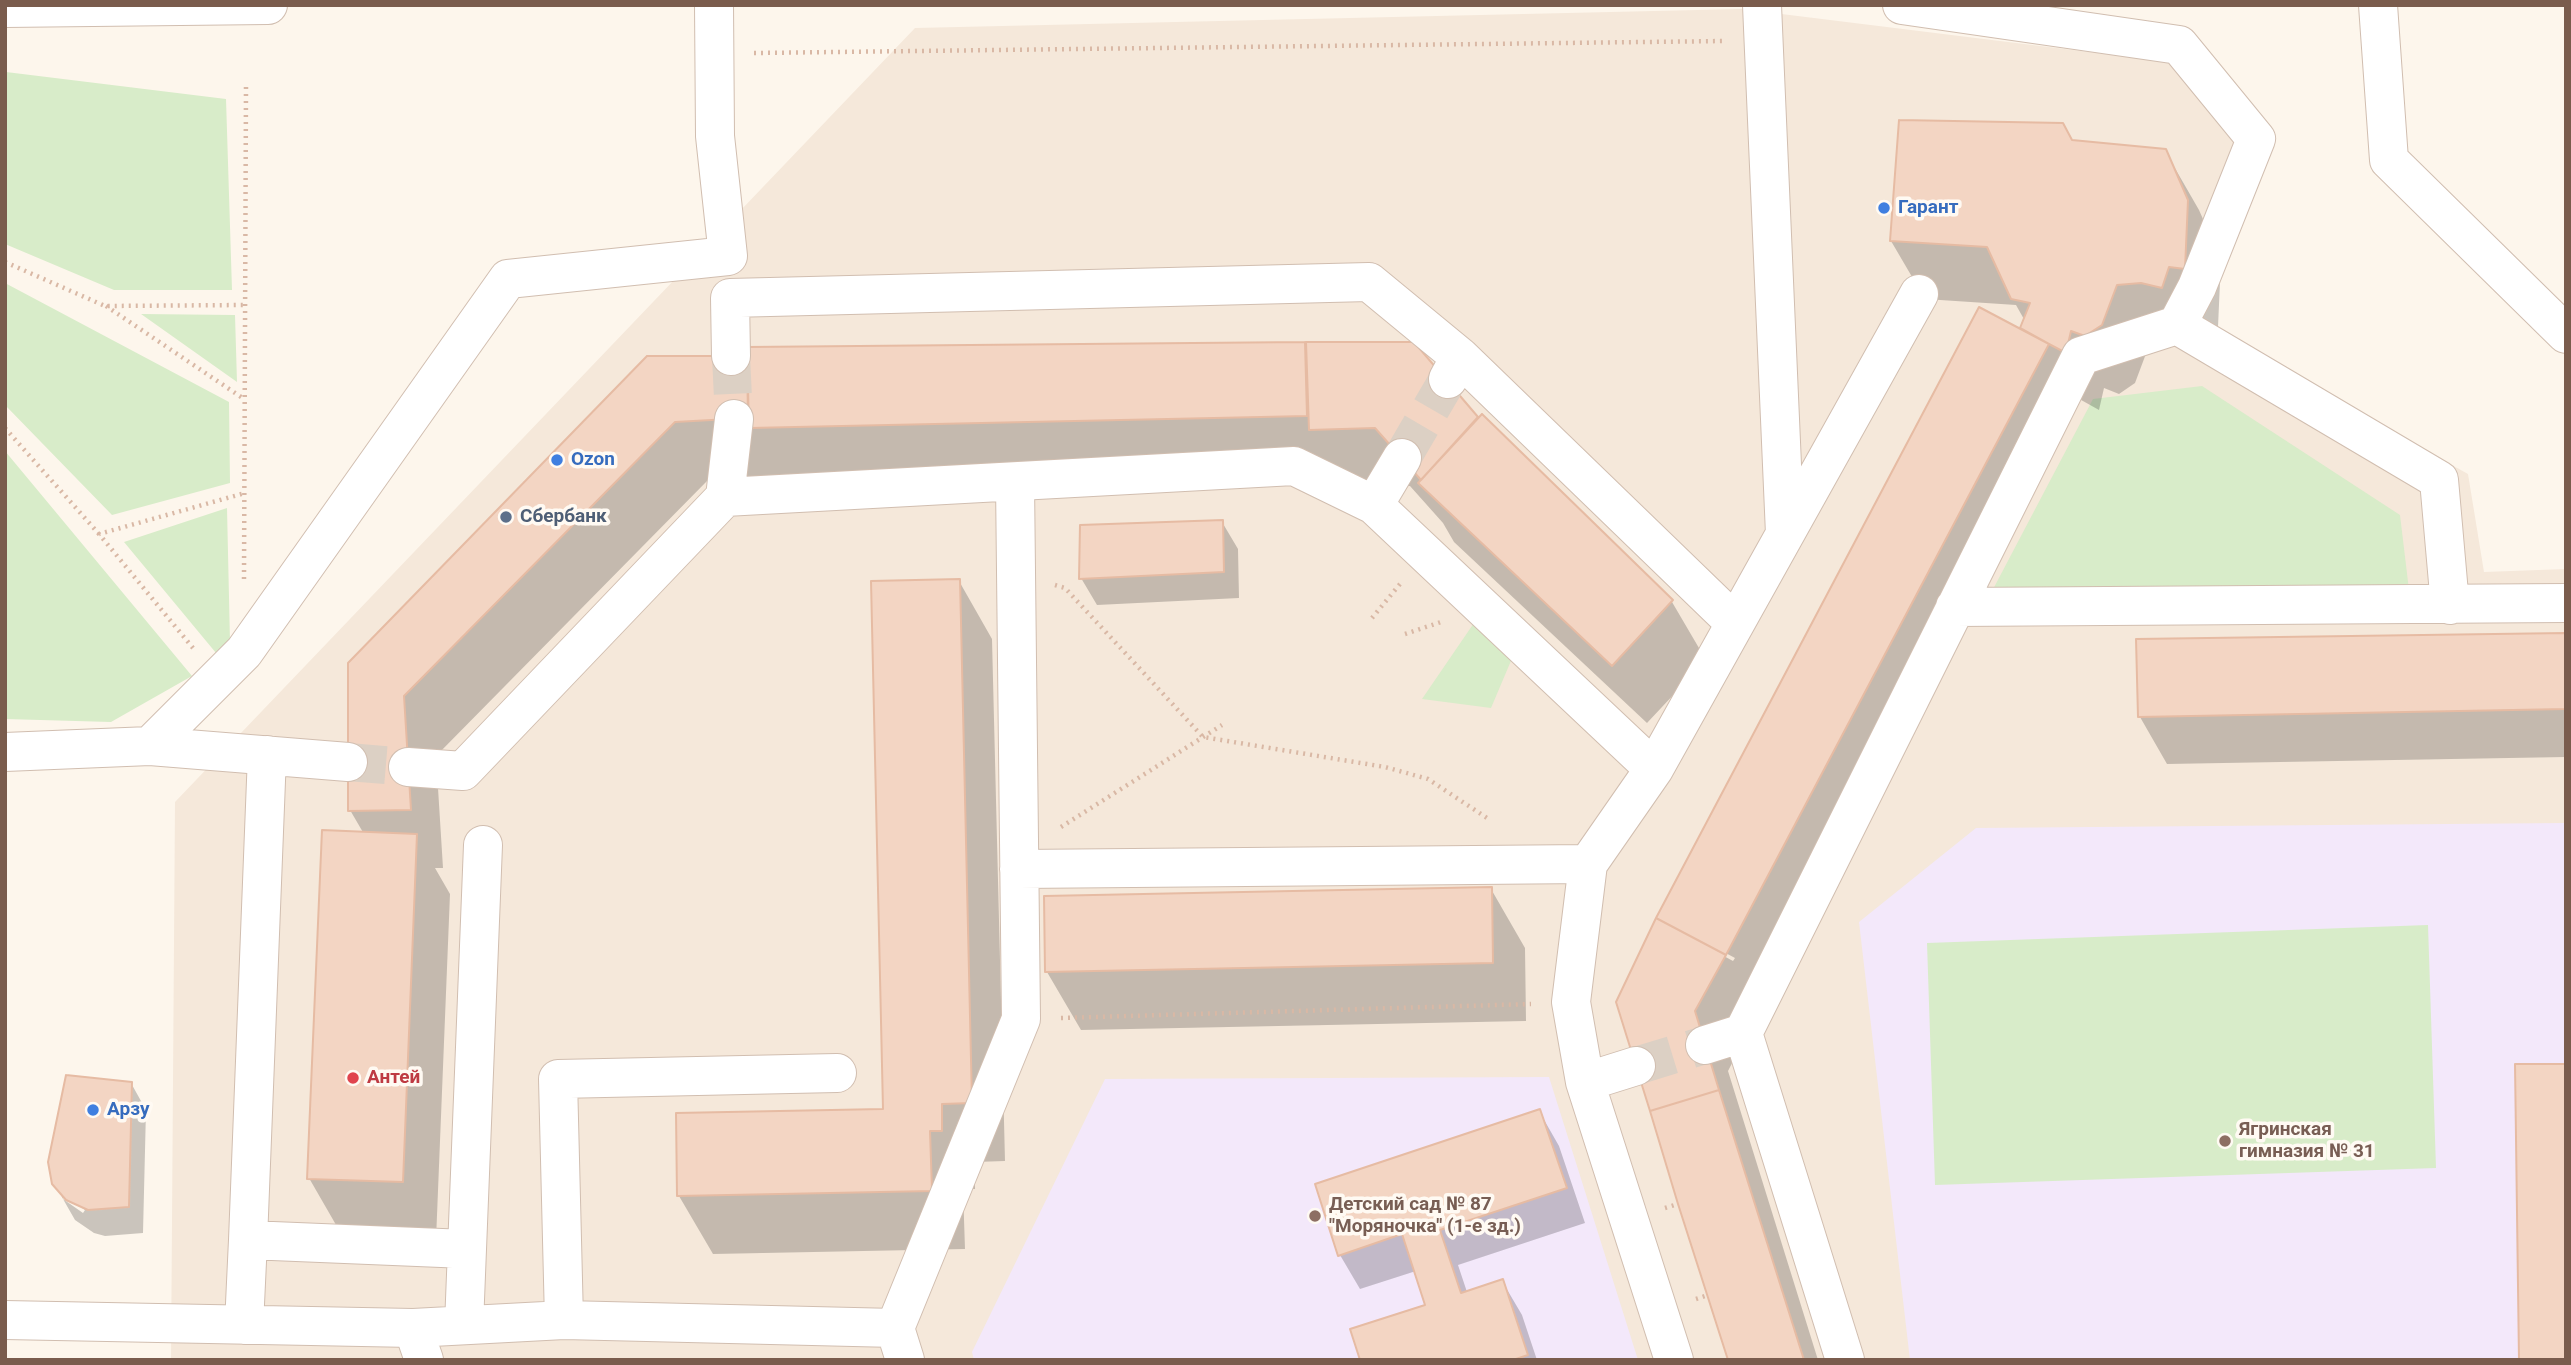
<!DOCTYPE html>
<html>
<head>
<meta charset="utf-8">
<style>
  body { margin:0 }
  #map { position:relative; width:2571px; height:1365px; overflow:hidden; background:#fdf6ec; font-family:Roboto,sans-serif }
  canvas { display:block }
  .frame { position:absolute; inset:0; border:7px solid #7a5c4d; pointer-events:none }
</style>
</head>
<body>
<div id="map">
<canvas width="2571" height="1365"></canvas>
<div class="frame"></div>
</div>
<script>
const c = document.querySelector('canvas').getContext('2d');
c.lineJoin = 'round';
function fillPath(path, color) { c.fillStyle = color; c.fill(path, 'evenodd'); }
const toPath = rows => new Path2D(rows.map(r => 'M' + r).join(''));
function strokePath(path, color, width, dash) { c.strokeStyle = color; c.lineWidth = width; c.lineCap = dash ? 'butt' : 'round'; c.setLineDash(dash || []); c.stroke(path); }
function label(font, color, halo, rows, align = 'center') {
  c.font = font + ' Roboto,sans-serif'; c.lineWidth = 7; c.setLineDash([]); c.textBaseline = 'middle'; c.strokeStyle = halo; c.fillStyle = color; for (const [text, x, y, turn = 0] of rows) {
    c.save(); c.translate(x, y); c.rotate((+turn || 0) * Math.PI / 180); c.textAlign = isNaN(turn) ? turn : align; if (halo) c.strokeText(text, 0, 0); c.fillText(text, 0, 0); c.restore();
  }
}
const residential = toPath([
  [1741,9,2170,62,2263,163,2195,322,2468,474,2484,572,2566,569,2566,1360,171,1360,175,802,915,28]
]);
const education = toPath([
  [2566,823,2566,1360,1910,1360,1859,922,1976,828],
  [1549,1077,1638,1360,974,1360,972,1352,1105,1079]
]);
const green = toPath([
  [6,72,226,99,232,290,114,290,5,244],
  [5,283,229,402,230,483,112,515,5,405],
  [141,314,235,315,237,382],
  [2202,386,2400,515,2409,590,1990,595,2093,399],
  [5,451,192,676,111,722,5,719],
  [227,508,230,642,221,659,124,542],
  [1476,620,1516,649,1491,708,1422,699],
  [2428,925,2436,1168,1935,1185,1927,943]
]);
const shadow = toPath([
  [2072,141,2165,151,2199,210,2221,260,2218,327,2202,324,2150,343,2135,383,2119,394,2104,388,2099,410,2074,396,1728,1071,1818,1360,1729,1360,1618,1002,2026,334,2022,328,2025,321,2016,305,1925,299,1891,241],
  [1696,937,1735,958,1733,961,1696,941],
  [1413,343,1479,420,1482,417,1672,602,1706,660,1647,723,1454,542,1443,523,1410,486,1344,488,1336,475,708,480,436,756,443,868,435,868,450,894,436,1240,343,1237,309,1178,364,834,350,810,349,664,749,358,749,349],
  [1222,522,1238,549,1239,598,1097,605,1081,578],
  [959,581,992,639,1005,1161,975,1162,975,1189,963,1189,965,1249,713,1254,679,1196,885,1111],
  [2566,634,2566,757,2167,764,2140,717],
  [1491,889,1525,948,1526,1021,1081,1030,1047,972],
  [68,1077,131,1083,146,1110,143,1233,105,1236,94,1233,75,1220,63,1199,83,1213,85,1210,63,1195,63,1199,50,1173],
  [1539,1111,1559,1146,1585,1223,1458,1265,1467,1292,1502,1281,1522,1315,1537,1360,1362,1360,1427,1306,1416,1271,1360,1289,1340,1255]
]);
const building = toPath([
  [1899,120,2063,123,2072,140,2166,149,2188,200,2185,269,2169,267,2162,288,2141,283,2117,285,2102,325,2085,336,2071,331,2066,353,2049,344,2020,328,2030,303,2011,299,1987,247,1890,241,1899,120],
  [1979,307,2049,344,1726,955,1656,918,1979,307],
  [1305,342,1307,416,749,428,747,347,1305,342],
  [1306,342,1414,342,1478,417,1421,480,1375,428,1309,430,1306,342],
  [647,356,747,356,748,418,675,422,404,696,411,810,348,811,348,663,647,356],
  [1482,414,1673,600,1612,666,1418,483,1482,414],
  [1223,520,1224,572,1079,579,1080,525,1223,520],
  [960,579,972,1103,942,1104,942,1131,930,1131,932,1191,677,1196,676,1113,883,1109,871,581,960,579],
  [2566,633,2566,709,2138,717,2136,639,2566,633],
  [322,830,417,834,403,1182,307,1179,322,830],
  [1492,887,1493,963,1045,972,1044,896,1492,887],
  [1656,918,1726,955,1695,1011,1719,1090,1650,1111,1616,1002,1656,918],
  [2515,1064,2566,1064,2566,1360,2519,1360,2515,1064],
  [66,1075,132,1082,129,1207,88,1210,66,1200,52,1184,48,1162,66,1075],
  [1719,1090,1804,1360,1728,1360,1678,1204,1650,1111,1719,1090],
  [1540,1109,1567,1188,1440,1230,1461,1293,1503,1279,1528,1355,1513,1360,1360,1360,1350,1329,1425,1305,1402,1234,1338,1256,1315,1184,1540,1109]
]);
const minorTunnel = toPath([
  [731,356,734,419],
  [1402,458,1447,381],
  [348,762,408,767],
  [1636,1066,1705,1045]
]);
const path = toPath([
  [754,53,1725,41],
  [5,56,6,56],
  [5,262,105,306,245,305],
  [106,306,244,399],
  [5,428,99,534],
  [244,579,246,86],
  [1055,585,1065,588,1203,737,1385,767,1428,779,1487,818],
  [1372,618,1400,584],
  [1405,634,1441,622],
  [193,648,99,534,245,493],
  [1061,827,1222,725],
  [1061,1018,1531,1004],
  [1665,1208,1678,1204],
  [1696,1299,1708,1295]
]);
const minor = toPath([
  [1762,5,1785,534],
  [1902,5,2179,45,2256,139,2197,287,2177,325,2439,480,2450,605],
  [2378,5,2389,160,2566,334],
  [5,8,268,5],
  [731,356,730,298,1369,282,1460,357],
  [1448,379,1460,357,1735,623],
  [725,497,1294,466,1374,505,1654,769],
  [1374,505,1402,458],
  [1955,607,2566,603],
  [150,746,244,652,508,279,728,256,715,136,714,5],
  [5,752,150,746,348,762],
  [267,755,248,1240,466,1249],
  [408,767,463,771,725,497,734,419],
  [1588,864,1654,769,1919,294],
  [1019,869,1588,864,1571,1002,1585,1082,1674,1360],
  [1705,1045,1743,1033],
  [1585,1082,1636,1066],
  [5,1320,413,1328,564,1320,895,1328,905,1360],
  [564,1320,558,1079,837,1073],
  [244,1325,248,1240],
  [464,1325,483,845],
  [413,1328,424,1360],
  [895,1328,1021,1019,1015,482],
  [1845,1360,1743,1033,2081,356,2177,325]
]);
const markers = [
  [1884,208,7,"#3f7fe0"],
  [557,460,7,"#3f7fe0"],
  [506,517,7,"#5c6f8a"],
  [353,1078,7,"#e0444e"],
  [93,1110,7,"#3f7fe0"],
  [2225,1141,7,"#8d6e63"],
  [1315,1216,7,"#8d6e63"]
];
const shopNames = [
  ["Гарант",1898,208],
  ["Ozon",571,460],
  ["Арзу",107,1110]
];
const serviceNames = [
  ["Сбербанк",520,517]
];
const healthNames = [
  ["Антей",367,1078]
];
const educationNames = [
  ["Ягринская",2239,1130],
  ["гимназия № 31",2239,1152],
  ["Детский сад № 87",1329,1205],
  ["\"Моряночка\" (1-е зд.)",1329,1227]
];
fillPath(residential, '#f5e8da');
fillPath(education, '#f3e8fa');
fillPath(green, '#d8ecc9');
fillPath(shadow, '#0003');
fillPath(building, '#f3d5c3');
strokePath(building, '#e6bba3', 2);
strokePath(minorTunnel, '#dcd0c4', 38, [38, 19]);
strokePath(minor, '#d1beb0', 40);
strokePath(path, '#d9b8a5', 4.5, [2, 5]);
strokePath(minor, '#fff', 38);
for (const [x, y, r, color] of markers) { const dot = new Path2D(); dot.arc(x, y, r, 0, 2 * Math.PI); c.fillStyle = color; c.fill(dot); strokePath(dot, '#fffaf3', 2.5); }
label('bold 19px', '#366cbe', '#fffaf3', shopNames, 'left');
label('bold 19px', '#4e5e75', '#fffaf3', serviceNames, 'left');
label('bold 19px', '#be3a42', '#fffaf3', healthNames, 'left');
label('bold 19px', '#785e54', '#fffaf3', educationNames, 'left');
</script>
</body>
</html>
